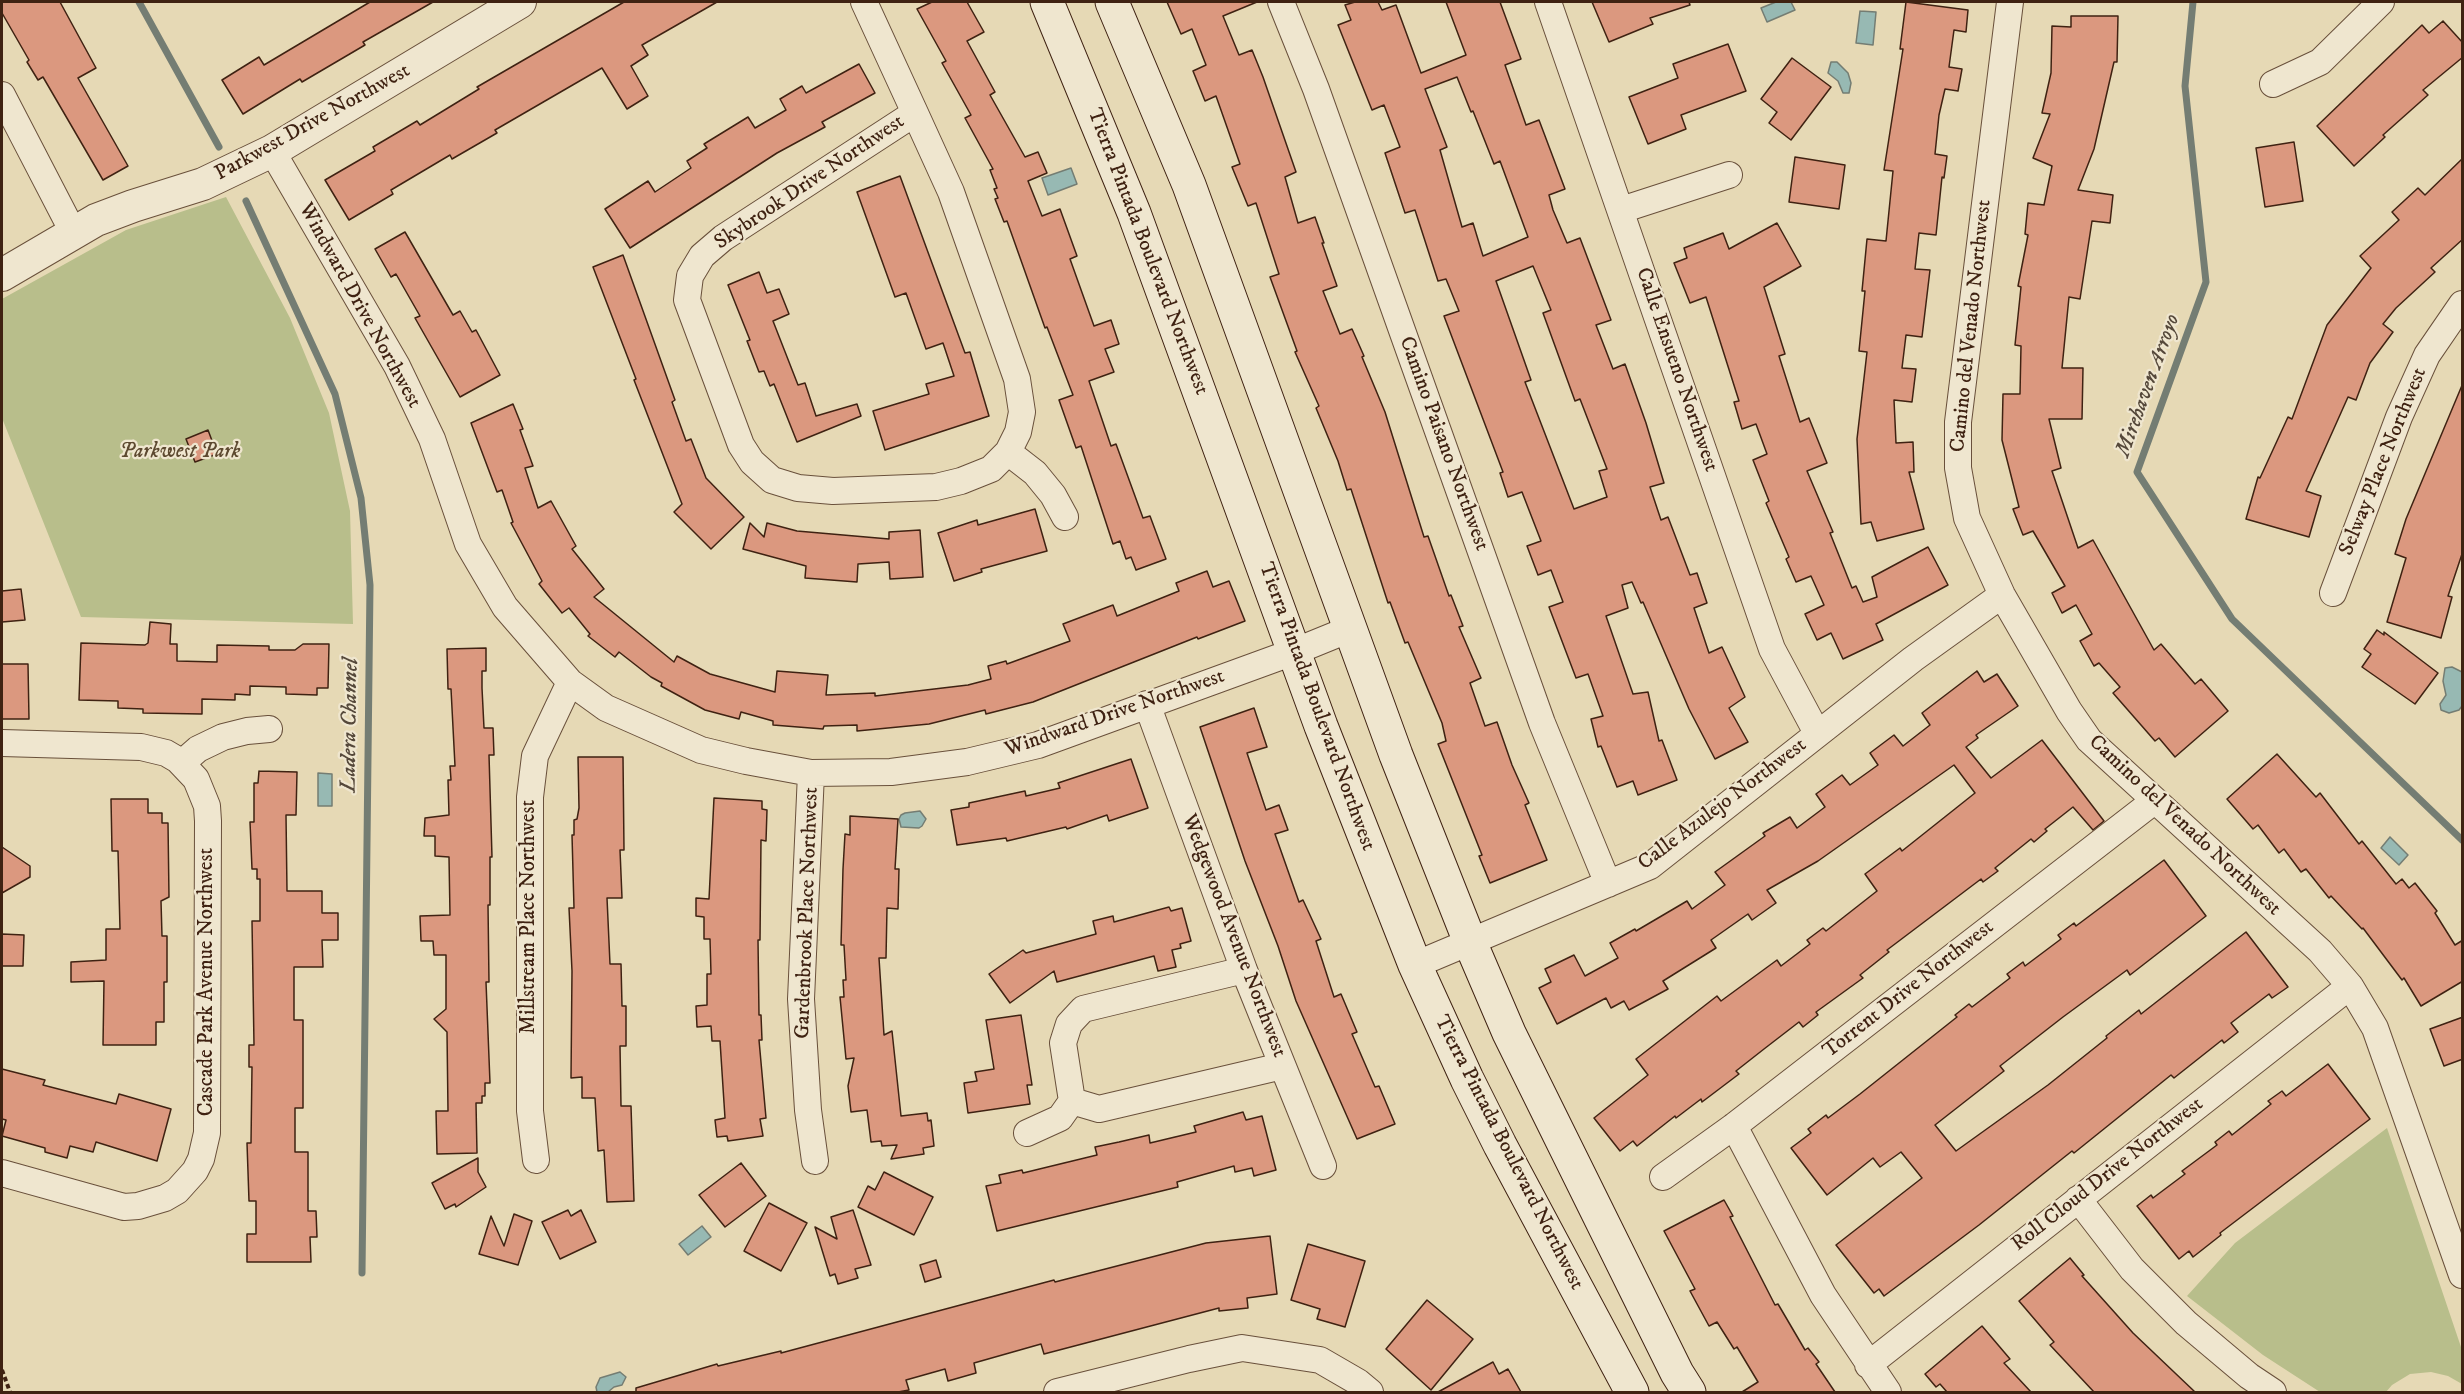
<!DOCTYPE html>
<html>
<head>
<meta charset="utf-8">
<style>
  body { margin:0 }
  #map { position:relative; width:2464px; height:1394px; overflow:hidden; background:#e6d9b5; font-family:"IM FELL DW Pica",serif }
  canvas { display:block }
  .frame { position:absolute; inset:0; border:3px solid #3f2212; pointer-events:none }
</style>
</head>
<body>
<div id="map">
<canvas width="2464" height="1394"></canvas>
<div class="frame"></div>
</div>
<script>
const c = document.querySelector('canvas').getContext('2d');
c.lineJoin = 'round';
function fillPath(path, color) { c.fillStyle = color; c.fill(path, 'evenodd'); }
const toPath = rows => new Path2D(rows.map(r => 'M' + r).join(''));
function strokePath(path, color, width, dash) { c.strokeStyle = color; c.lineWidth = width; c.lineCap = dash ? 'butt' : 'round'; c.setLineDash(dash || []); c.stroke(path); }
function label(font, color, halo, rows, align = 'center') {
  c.font = font + ' "IM FELL DW Pica",serif'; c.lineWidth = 4.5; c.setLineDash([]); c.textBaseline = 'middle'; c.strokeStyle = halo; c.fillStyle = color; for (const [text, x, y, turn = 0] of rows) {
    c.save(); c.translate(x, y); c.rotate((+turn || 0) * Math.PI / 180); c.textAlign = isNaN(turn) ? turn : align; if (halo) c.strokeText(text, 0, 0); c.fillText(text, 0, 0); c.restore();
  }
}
const green = toPath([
  [226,197,290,318,329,413,350,511,353,624,81,617,2,418,2,299,126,230],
  [2387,1128,2462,1350,2462,1384,2448,1376,2431,1372,2410,1374,2392,1385,2386,1392,2320,1392,2263,1355,2187,1296,2235,1243]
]);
const water = toPath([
  [1776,2,1791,2,1795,10,1767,22,1761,8,1776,2],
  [1860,11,1876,12,1873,45,1856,43,1860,11],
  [1831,62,1837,62,1848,73,1851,83,1849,93,1843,93,1838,81,1828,73,1831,62],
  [1071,168,1077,184,1048,195,1042,178,1071,168],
  [2452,667,2462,672,2462,706,2459,710,2449,713,2441,710,2440,704,2446,695,2443,681,2445,668,2452,667],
  [318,773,332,774,332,806,318,806,318,773],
  [920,811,926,819,922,826,919,828,901,827,899,819,901,815,905,813,920,811],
  [2390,837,2408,855,2399,865,2381,848,2390,837],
  [702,1226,711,1237,688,1255,679,1244,702,1226],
  [620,1372,626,1377,622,1385,614,1387,608,1392,597,1392,596,1387,600,1378,620,1372]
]);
const stream = toPath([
  [139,2,219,147],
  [2193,2,2185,86,2206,282,2137,472,2232,619,2462,840],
  [246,201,335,394,361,498,370,585,362,1273]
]);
const building = toPath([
  [2,2,60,2,96,68,78,78,128,166,103,180,43,77,38,80,27,62,29,60,2,13,2,2],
  [370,2,433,2,363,42,365,45,302,82,300,79,243,114,222,80,259,57,264,65,370,2],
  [624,2,717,2,642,45,648,55,631,66,648,96,627,109,602,68,495,130,497,133,452,159,450,155,391,190,393,194,349,220,325,180,375,151,373,147,417,121,420,125,479,89,477,87,624,2],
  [932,2,967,2,984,32,967,41,995,92,990,95,1025,157,1038,152,1047,173,1028,181,1042,216,1060,209,1077,256,1070,259,1094,326,1111,320,1119,344,1105,349,1114,372,1089,381,1111,446,1116,444,1143,518,1150,516,1166,559,1136,570,1131,557,1126,559,1120,541,1113,544,1081,446,1076,448,1059,400,1073,395,1047,327,1045,328,1007,221,1004,222,995,199,998,198,994,189,997,188,990,170,993,169,965,118,971,115,942,63,946,61,917,9,932,2],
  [1167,2,1257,2,1223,16,1239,55,1252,50,1263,77,1296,172,1285,177,1298,223,1315,217,1324,243,1322,243,1337,286,1323,291,1340,334,1352,329,1364,356,1362,357,1385,412,1424,537,1428,536,1449,596,1451,595,1463,626,1459,627,1481,678,1470,683,1485,726,1497,722,1512,765,1529,803,1525,805,1547,860,1490,883,1479,856,1482,855,1438,744,1446,741,1442,723,1408,642,1405,643,1390,602,1388,603,1351,489,1347,490,1338,461,1316,408,1319,406,1295,352,1297,351,1270,277,1279,274,1256,203,1248,206,1232,167,1240,164,1216,96,1205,101,1193,71,1206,65,1192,29,1181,34,1167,2],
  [1355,2,1378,2,1382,10,1396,5,1421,73,1466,55,1446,2,1500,2,1521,59,1505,65,1526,125,1539,120,1565,189,1549,195,1553,210,1567,243,1580,238,1611,320,1596,325,1613,369,1625,364,1646,423,1664,483,1650,487,1661,520,1668,517,1690,575,1697,573,1707,603,1694,608,1709,653,1722,647,1745,697,1729,708,1748,742,1715,759,1689,709,1643,602,1641,603,1632,582,1622,585,1628,608,1606,616,1633,694,1648,692,1659,741,1662,740,1677,780,1638,795,1633,781,1617,787,1601,746,1598,747,1591,719,1603,716,1588,674,1576,678,1549,607,1563,602,1551,570,1538,575,1527,546,1541,541,1522,492,1508,497,1500,473,1503,472,1444,316,1459,311,1446,279,1438,281,1415,210,1405,213,1385,153,1400,147,1384,105,1372,110,1338,25,1351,20,1345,5,1355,2],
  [1457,77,1471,112,1473,111,1494,164,1500,161,1528,237,1483,256,1473,223,1462,227,1440,150,1447,147,1425,89,1457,77],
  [1533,266,1551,310,1543,313,1575,401,1580,399,1607,469,1599,471,1607,497,1574,509,1525,382,1531,380,1496,281,1533,266],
  [1592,2,1689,2,1690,5,1650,18,1653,24,1609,42,1592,2],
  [1906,2,1968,10,1966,32,1954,30,1949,67,1962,69,1958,91,1945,89,1939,115,1935,154,1947,156,1944,178,1942,177,1936,235,1919,233,1915,269,1930,270,1922,337,1906,335,1902,368,1916,369,1912,402,1894,400,1896,443,1913,442,1914,472,1909,472,1924,529,1877,541,1871,522,1861,524,1857,439,1867,352,1859,351,1865,291,1862,291,1867,239,1886,241,1893,171,1884,170,1903,49,1900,49,1906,2],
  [2071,16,2118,16,2117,62,2114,62,2094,149,2078,190,2113,195,2110,223,2092,221,2080,299,2069,297,2062,368,2083,368,2082,419,2049,419,2061,468,2052,471,2078,548,2093,540,2154,650,2161,644,2195,684,2201,679,2228,711,2175,757,2159,738,2155,741,2113,693,2120,687,2099,663,2094,666,2080,641,2092,634,2076,605,2062,613,2052,593,2065,586,2033,531,2023,535,2013,509,2019,507,2002,440,2003,394,2020,394,2021,346,2015,345,2021,287,2018,286,2028,235,2025,234,2028,203,2044,205,2052,166,2033,158,2050,114,2042,113,2051,73,2052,26,2071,27,2071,16],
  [2443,21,2463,43,2463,57,2423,90,2428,95,2383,135,2385,137,2354,166,2317,126,2422,25,2429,33,2443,21],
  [1728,44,1746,91,1681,115,1686,129,1648,144,1629,97,1678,78,1673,64,1728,44],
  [1792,58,1831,87,1791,140,1769,123,1777,112,1761,99,1792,58],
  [859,64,875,93,822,122,825,127,777,153,630,248,605,209,648,181,655,192,691,168,687,161,707,148,704,144,748,117,755,128,786,110,780,99,802,86,806,93,859,64],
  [2294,142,2303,201,2265,207,2256,148,2294,142],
  [1795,157,1845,165,1839,209,1789,202,1795,157],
  [2463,158,2463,239,2431,268,2435,272,2396,308,2383,324,2393,332,2370,363,2356,400,2348,397,2306,491,2321,496,2309,537,2246,519,2258,477,2260,478,2288,417,2292,419,2327,325,2371,268,2360,256,2399,220,2392,212,2418,188,2425,195,2463,158],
  [900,176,965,353,970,352,989,416,885,450,873,411,929,394,926,384,954,376,943,343,926,349,906,293,895,297,857,192,900,176],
  [1777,223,1801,266,1764,287,1785,354,1779,356,1800,422,1809,418,1827,463,1807,471,1833,532,1830,533,1852,588,1856,586,1863,602,1877,597,1872,577,1928,547,1948,585,1876,624,1883,640,1843,659,1831,633,1817,640,1805,614,1824,605,1811,576,1796,582,1786,559,1789,557,1766,503,1769,501,1753,460,1767,454,1756,424,1742,429,1734,402,1739,401,1706,297,1690,303,1674,263,1687,258,1684,248,1723,233,1729,249,1777,223],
  [405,232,453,315,460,311,472,332,476,330,500,375,460,397,415,318,420,316,396,274,391,277,375,249,405,232],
  [623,255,675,400,672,402,686,441,691,439,706,478,744,517,711,549,674,512,682,504,634,380,636,379,593,267,623,255],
  [759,272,767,293,779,289,789,314,773,321,798,385,805,383,816,416,857,404,861,416,797,442,774,384,770,386,764,371,759,372,747,341,750,340,728,285,759,272],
  [2463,383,2463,551,2448,596,2452,597,2441,638,2387,622,2406,558,2395,554,2406,519,2463,383],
  [513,404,523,429,520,430,533,466,525,468,538,508,551,501,576,546,572,549,604,589,594,597,674,662,677,656,710,674,775,692,777,671,828,675,826,695,875,693,875,696,968,685,991,679,988,666,1006,661,1007,664,1070,641,1063,624,1113,605,1117,616,1179,591,1176,583,1207,571,1213,587,1229,581,1245,621,1198,639,1197,637,1033,702,986,714,985,710,929,724,857,731,857,725,824,726,823,729,773,725,773,721,741,712,739,719,705,710,661,686,662,683,651,677,619,652,615,657,588,636,590,634,569,608,562,613,539,584,542,581,511,523,513,522,502,490,497,492,471,423,513,404],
  [208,430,217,454,195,462,186,439,208,430],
  [1035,509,1047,551,981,569,982,572,954,581,938,533,977,520,978,525,1035,509],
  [750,523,764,537,767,523,797,531,889,539,889,532,920,530,923,577,890,579,889,562,858,564,857,582,805,578,806,566,743,549,750,523],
  [21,589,25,620,2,622,2,591,21,589],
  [150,622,171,624,170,644,177,644,177,661,217,662,217,645,269,646,269,650,295,650,303,644,329,644,328,688,317,688,317,695,286,694,286,687,250,686,250,695,235,694,235,700,202,699,202,714,143,713,143,709,118,708,118,701,79,700,81,643,145,645,148,643,150,622],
  [2377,630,2384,635,2384,632,2438,673,2415,704,2362,667,2371,654,2364,649,2377,630],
  [486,648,486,671,482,671,482,688,484,728,493,728,494,755,489,755,492,857,490,857,490,905,488,905,489,982,486,982,490,1083,485,1083,485,1096,482,1096,482,1103,476,1103,477,1153,437,1154,436,1111,448,1111,447,1032,434,1019,446,1009,446,955,434,955,433,941,421,941,420,916,450,915,449,857,435,856,435,836,424,836,425,818,449,815,448,780,451,780,450,766,455,766,451,689,448,689,447,649,486,648],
  [2,664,28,664,29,719,2,719,2,664],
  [1977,671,1984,682,1997,674,2018,706,1976,735,1978,738,1966,747,1991,778,2042,740,2104,821,2093,830,2073,807,2045,829,2047,831,2034,842,2031,839,1995,868,1998,871,1983,882,1981,879,1887,950,1889,952,1860,975,1863,978,1816,1012,1818,1015,1803,1027,1799,1022,1764,1049,1736,1071,1739,1074,1702,1102,1701,1099,1676,1118,1675,1116,1637,1146,1633,1141,1620,1151,1594,1118,1648,1075,1636,1059,1717,996,1721,1001,1777,960,1781,966,1810,944,1807,940,1823,928,1826,931,1877,891,1865,874,1900,848,1902,851,1975,793,1954,765,1818,861,1767,890,1776,903,1752,920,1748,914,1711,940,1716,948,1663,981,1668,989,1629,1010,1624,1001,1611,1008,1606,998,1557,1024,1539,988,1551,982,1545,969,1574,955,1585,976,1618,958,1610,943,1635,929,1636,931,1687,901,1692,909,1725,885,1715,872,1765,836,1763,833,1790,817,1797,828,1825,807,1816,794,1842,775,1850,785,1878,765,1870,753,1894,735,1903,746,1930,725,1922,713,1977,671],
  [1254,708,1267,747,1247,753,1266,810,1279,805,1288,830,1275,834,1299,902,1303,900,1321,939,1316,941,1334,997,1341,994,1357,1032,1352,1034,1375,1087,1379,1086,1395,1124,1357,1139,1296,1001,1278,946,1245,861,1200,727,1254,708],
  [2277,754,2316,797,2320,793,2359,844,2362,841,2396,884,2402,879,2409,888,2415,883,2437,911,2435,913,2455,945,2463,940,2463,981,2421,1006,2404,978,2402,980,2363,928,2362,929,2331,896,2329,898,2306,869,2301,872,2284,849,2279,853,2258,825,2253,829,2227,799,2277,754],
  [578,757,623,757,624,850,620,850,622,898,607,898,610,964,621,964,622,1006,626,1006,626,1046,620,1046,621,1106,631,1106,634,1201,607,1202,604,1150,598,1151,595,1098,582,1098,582,1077,571,1078,572,971,569,908,574,908,572,835,574,835,574,820,577,819,579,808,578,757],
  [1131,759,1148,808,1109,821,1107,815,1067,829,1066,827,1007,841,1006,838,957,845,951,810,969,807,969,803,1025,791,1026,796,1060,788,1058,783,1131,759],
  [259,771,297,772,296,815,286,815,287,891,322,891,322,913,338,913,338,940,322,940,323,967,294,967,294,1020,303,1020,303,1108,295,1108,295,1152,308,1152,308,1211,316,1211,317,1237,310,1237,311,1262,247,1262,247,1234,256,1234,256,1201,249,1201,247,1143,251,1143,252,1067,249,1067,249,1045,254,1045,252,921,260,921,260,879,257,879,257,869,252,869,250,822,254,822,254,783,258,783,259,771],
  [714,798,762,801,762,809,767,810,766,841,761,840,760,940,758,940,759,1015,761,1015,762,1040,759,1040,766,1118,760,1119,763,1136,728,1141,727,1136,717,1137,715,1120,725,1118,720,1041,712,1041,711,1026,697,1027,696,1006,707,1005,707,974,711,974,710,939,704,939,704,917,696,916,696,898,709,899,714,798],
  [111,799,148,799,148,813,162,813,162,823,168,823,169,897,161,901,162,936,167,936,167,982,164,982,164,1022,156,1022,156,1045,103,1045,104,981,71,982,71,962,106,960,106,929,120,929,118,851,112,851,111,799],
  [850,816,898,819,895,869,899,869,898,909,887,908,886,958,879,958,884,1035,892,1031,901,1116,927,1113,928,1121,931,1120,934,1146,923,1148,924,1154,891,1159,897,1145,882,1146,881,1141,871,1142,867,1110,851,1112,848,1086,854,1058,846,1059,840,997,844,997,843,980,846,980,844,945,841,945,843,869,845,834,850,835,850,816],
  [2,847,30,866,30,877,2,893,2,847],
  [2164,860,2206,916,2130,975,2127,970,2063,1017,2000,1066,2004,1071,1935,1125,1956,1151,2048,1085,2107,1038,2106,1036,2139,1010,2141,1014,2246,932,2288,987,2272,998,2269,994,2231,1023,2238,1032,2224,1043,2222,1040,2174,1078,2171,1075,2074,1153,2072,1151,1979,1225,1884,1296,1879,1289,1874,1293,1836,1245,1922,1178,1901,1152,1880,1167,1873,1158,1827,1195,1791,1148,1811,1133,1808,1129,1826,1115,1828,1118,1860,1094,1957,1017,1955,1015,1969,1004,1972,1007,2010,978,2007,974,2023,962,2025,966,2061,939,2058,935,2074,923,2076,926,2164,860],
  [1169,907,1171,911,1182,908,1191,941,1180,944,1181,948,1172,950,1176,967,1158,971,1154,956,1057,982,1054,971,1010,1003,989,974,1023,950,1026,953,1096,934,1093,921,1113,916,1114,922,1169,907],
  [2,934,24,935,23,966,2,966,2,934],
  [1021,1015,1032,1085,1027,1085,1030,1104,968,1113,964,1083,977,1081,975,1072,994,1069,986,1020,1021,1015],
  [2463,1017,2463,1059,2444,1066,2430,1029,2463,1017],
  [2328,1064,2370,1119,2220,1233,2221,1235,2193,1257,2189,1251,2179,1259,2137,1206,2151,1195,2153,1198,2185,1174,2182,1171,2217,1145,2215,1142,2229,1131,2232,1135,2271,1104,2268,1101,2282,1091,2286,1096,2328,1064],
  [2,1069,45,1080,43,1085,116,1104,119,1094,171,1109,157,1161,96,1142,93,1152,70,1146,67,1158,45,1152,45,1148,2,1136,6,1120,2,1119,2,1069],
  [1243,1112,1246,1120,1262,1116,1276,1170,1254,1176,1252,1168,1235,1172,1234,1166,1177,1182,1178,1187,997,1231,986,1186,1001,1183,999,1175,1022,1170,1023,1173,1097,1155,1095,1147,1119,1142,1149,1135,1150,1143,1196,1132,1194,1126,1243,1112],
  [478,1158,478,1172,486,1187,456,1207,455,1204,445,1209,432,1183,478,1158],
  [741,1163,766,1196,725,1227,699,1195,741,1163],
  [884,1172,933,1197,914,1235,858,1207,868,1186,875,1190,884,1172],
  [1724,1200,1733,1216,1730,1217,1775,1305,1778,1304,1805,1350,1808,1348,1819,1362,1816,1364,1835,1392,1742,1392,1758,1382,1737,1347,1734,1349,1717,1322,1709,1326,1690,1291,1695,1289,1664,1231,1724,1200],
  [769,1203,807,1223,781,1271,744,1251,769,1203],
  [568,1210,571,1216,581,1210,596,1242,560,1259,542,1222,568,1210],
  [853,1210,871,1265,855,1269,858,1278,838,1284,835,1274,830,1276,815,1227,837,1239,831,1217,853,1210],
  [514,1214,532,1221,518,1265,479,1254,491,1216,504,1246,514,1214],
  [1270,1236,1277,1294,1247,1298,1248,1308,1219,1311,1219,1308,1044,1354,1041,1344,974,1363,976,1373,948,1381,945,1369,906,1380,909,1390,898,1392,636,1392,636,1388,717,1364,718,1366,781,1351,781,1353,1054,1280,1055,1282,1206,1243,1270,1236],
  [1308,1244,1365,1261,1345,1327,1317,1319,1320,1309,1291,1300,1308,1244],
  [2070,1258,2084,1275,2082,1276,2133,1333,2195,1392,2094,1392,2050,1345,2054,1342,2019,1301,2070,1258],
  [936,1260,941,1277,925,1282,920,1265,936,1260],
  [1427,1300,1473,1339,1431,1390,1386,1349,1427,1300],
  [1982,1326,2010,1359,2004,1363,2031,1392,1947,1392,1940,1384,1936,1387,1925,1374,1982,1326],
  [1493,1362,1499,1374,1508,1369,1521,1392,1438,1392,1493,1362]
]);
const path = toPath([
  [2,1370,10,1392]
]);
const minor = toPath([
  [864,2,915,113,951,192,1017,379,1022,412,1018,432,1008,452,991,469,961,481,936,487,833,491,798,488,772,480,752,462,741,445,687,300,690,276,702,256,723,238,915,113],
  [1281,2,1316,89,1542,723,1608,884],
  [1548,2,1772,649,1817,733],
  [2010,2,1958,422,1958,468,1967,518,2002,595,2069,711,2089,740,2320,951,2350,986,2375,1028,2462,1275],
  [2273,84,2320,62,2381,2],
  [2,95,73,232],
  [272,151,397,366,432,439,468,544,505,607,570,682,606,708,701,750,746,761,811,773,891,772,967,762,1038,745,1296,651,1350,629],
  [1621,210,1729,175],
  [1008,452,1035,473,1053,495,1065,517],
  [2333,593,2399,417,2427,355,2462,304],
  [1147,704,1244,970,1323,1166],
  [2,743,141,747,166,753,178,760,196,779,207,806,208,821,207,1133,201,1159,195,1171,177,1191,165,1198,138,1206,124,1207,2,1173],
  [182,763,198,749,223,737,247,731,269,729],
  [811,773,801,999,808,1110,815,1161],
  [1415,965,1650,866,1913,659,2002,595],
  [1072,1101,1099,1109,1282,1066],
  [1734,1126,1823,1295,1888,1392],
  [1027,1133,1060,1118,1072,1101,1063,1043,1069,1024,1083,1009,1244,970],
  [536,1160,530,1111,530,797,535,756,570,682],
  [1663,1177,1734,1126,2154,801],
  [2078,1199,2132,1269,2186,1323,2249,1376,2273,1392],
  [1868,1365,2350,986],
  [1057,1392,1189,1359,1242,1348,1320,1360,1358,1382,1370,1392]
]);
const tertiary = toPath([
  [2,275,96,220,133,206,203,184,272,151,520,2]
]);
const secondary = toPath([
  [1047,2,1134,213,1321,726,1415,965,1467,1079,1500,1145,1632,1392],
  [1112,2,1189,185,1396,755,1470,942,1509,1033,1677,1373,1689,1392]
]);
const streetNames = [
  ["Parkwest Drive Northwest",313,123,-29],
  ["Skybrook Drive Northwest",810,183,-34],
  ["Tierra Pintada Boulevard Northwest",1147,252,69],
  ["Windward Drive Northwest",359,306,61],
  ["Camino del Venado Northwest",1972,326,-84],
  ["Calle Ensueno Northwest",1676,370,71],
  ["Camino Paisano Northwest",1443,444,70],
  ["Selway Place Northwest",2384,462,-68],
  ["Tierra Pintada Boulevard Northwest",1316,707,70],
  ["Windward Drive Northwest",1115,714,-19],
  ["Calle Azulejo Northwest",1723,805,-37],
  ["Camino del Venado Northwest",2184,826,43],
  ["Gardenbrook Place Northwest",808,913,-88],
  ["Millstream Place Northwest",530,917,-90],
  ["Wedgewood Avenue Northwest",1233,936,69],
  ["Cascade Park Avenue Northwest",208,982,-90],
  ["Torrent Drive Northwest",1909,990,-38],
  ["Tierra Pintada Boulevard Northwest",1508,1153,63],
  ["Roll Cloud Drive Northwest",2108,1175,-38]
];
const parkNames = [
  ["Parkwest Park",180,453]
];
const waterNames = [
  ["Mirehaven Arroyo",2149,386,-70],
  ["Ladera Channel",351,725,-89]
];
fillPath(green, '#b8be8b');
fillPath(water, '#97b9b3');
strokePath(water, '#747d73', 1.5);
strokePath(stream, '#747d73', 7);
fillPath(building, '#db987f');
strokePath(building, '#3f2212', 1.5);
strokePath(minor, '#69503b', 28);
strokePath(tertiary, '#69503b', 34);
strokePath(secondary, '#3f2212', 35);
strokePath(path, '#3f2212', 4, [4.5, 3]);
strokePath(minor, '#efe6cf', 26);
strokePath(tertiary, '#efe6cf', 32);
strokePath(secondary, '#efe6cf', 33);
label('21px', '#3f2212', '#efe6cf', streetNames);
label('italic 21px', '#5d4930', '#efe6cf', parkNames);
label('italic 22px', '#55483a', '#efe6cf', waterNames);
</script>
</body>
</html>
